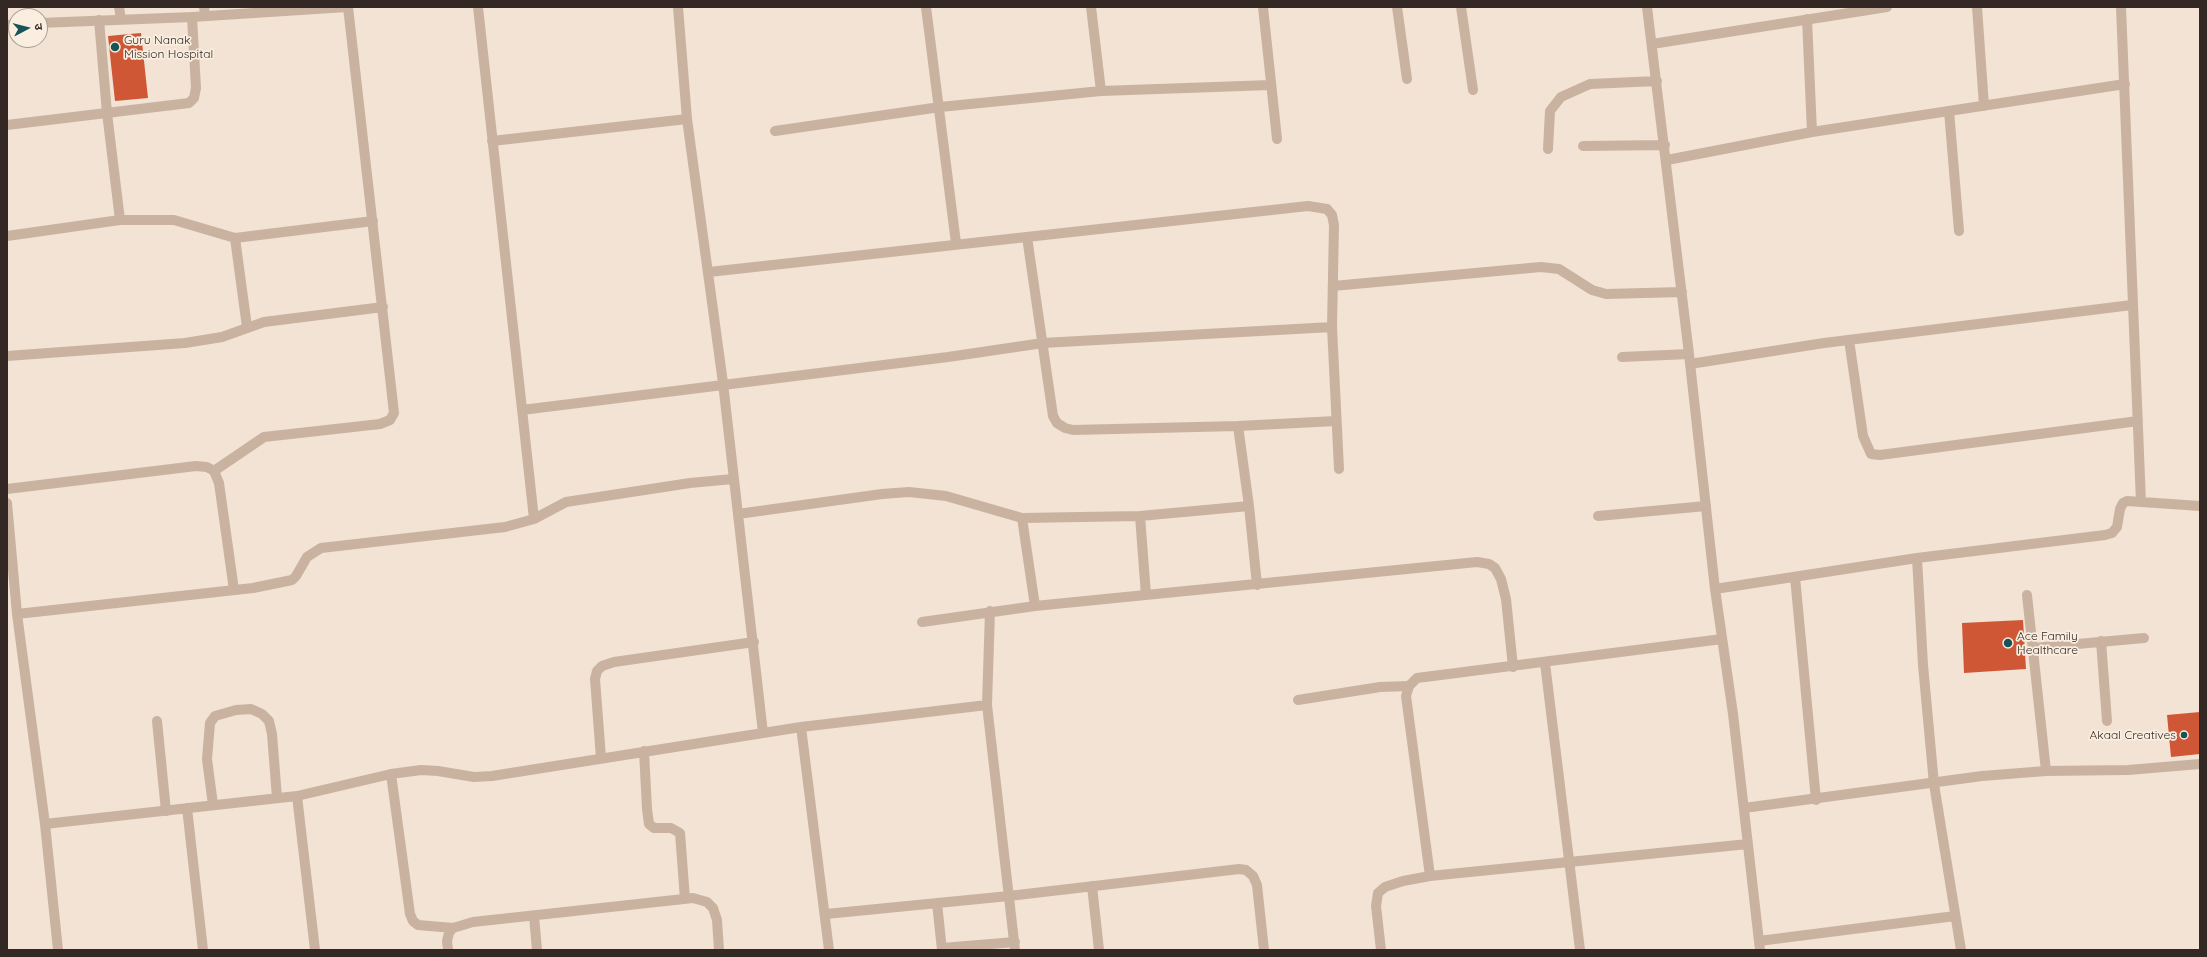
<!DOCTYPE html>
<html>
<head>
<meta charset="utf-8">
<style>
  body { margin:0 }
  #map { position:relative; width:2207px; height:957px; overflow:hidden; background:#f2e3d4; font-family:Quicksand,"Noto Sans Devanagari",sans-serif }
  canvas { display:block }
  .frame { position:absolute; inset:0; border:8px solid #332824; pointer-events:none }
  .north { position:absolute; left:8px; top:8px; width:40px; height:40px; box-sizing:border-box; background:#faeee0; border:1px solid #aa9f95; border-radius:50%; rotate:83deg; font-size:11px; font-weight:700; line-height:16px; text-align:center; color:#332824 }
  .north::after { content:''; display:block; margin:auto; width:14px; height:18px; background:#175457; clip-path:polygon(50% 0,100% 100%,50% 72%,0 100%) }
</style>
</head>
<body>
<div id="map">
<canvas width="2207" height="957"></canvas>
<div class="frame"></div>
<div class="north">उ</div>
</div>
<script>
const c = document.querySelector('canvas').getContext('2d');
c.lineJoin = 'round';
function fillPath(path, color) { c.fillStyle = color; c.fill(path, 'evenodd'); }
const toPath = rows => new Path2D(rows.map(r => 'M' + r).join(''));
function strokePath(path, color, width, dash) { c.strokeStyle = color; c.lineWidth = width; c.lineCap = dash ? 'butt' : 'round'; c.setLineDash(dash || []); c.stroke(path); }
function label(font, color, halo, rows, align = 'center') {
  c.font = font + ' Quicksand,sans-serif'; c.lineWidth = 3.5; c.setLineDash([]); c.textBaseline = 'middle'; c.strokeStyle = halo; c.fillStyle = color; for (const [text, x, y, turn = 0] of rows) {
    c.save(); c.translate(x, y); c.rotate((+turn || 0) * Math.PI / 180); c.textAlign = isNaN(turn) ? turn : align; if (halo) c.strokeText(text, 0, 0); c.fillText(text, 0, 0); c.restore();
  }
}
const building = toPath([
  [141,33,148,98,115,101,108,36],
  [2023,620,2026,669,1964,673,1962,623],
  [2200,712,2200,754,2171,757,2167,715]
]);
const service = toPath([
  [1949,111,1959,231],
  [1598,516,1706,506],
  [1298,700,1380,687,1409,686],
  [157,721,166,811]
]);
const minor = toPath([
  [119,7,121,19],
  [204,7,205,15],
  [478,7,534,519],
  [678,7,687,119,723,383,763,733],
  [926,7,956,243],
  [1091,7,1101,91,1271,85],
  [1263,7,1277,139],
  [1397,7,1407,79],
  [1461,7,1473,90],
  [1647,7,1689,354,1715,589,1733,714,1760,950],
  [1977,7,1984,106],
  [2121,7,2141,502],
  [1807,19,1812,132],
  [99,20,107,113,120,220],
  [1652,44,1887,7],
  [7,125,189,103,194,98,196,88,192,17],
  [775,131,940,107,1101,91],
  [492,141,687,119],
  [1583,146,1665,145],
  [1548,149,1550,111,1561,97,1590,84,1657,81],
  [1667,160,1812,132,2125,84],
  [7,236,120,220,174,220,235,238],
  [1027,237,1053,416,1057,423,1065,428,1073,430,1238,426,1336,421],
  [709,272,1308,206,1327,209,1332,215,1334,225,1332,327,1339,469],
  [1333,286,1541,267,1559,269,1592,290,1606,294,1682,292],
  [247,327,235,238,373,221],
  [1849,340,1863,436,1871,454,1880,455,2138,421],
  [7,356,185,343,222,337,264,322,383,307],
  [1622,357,1689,354],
  [1690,364,1824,343,2132,305],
  [522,410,948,357,1043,343,1332,327],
  [1238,426,1249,506],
  [214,471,264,437,380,424,390,420,394,413,348,7],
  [7,489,196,466,207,467,214,471,219,483,234,590],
  [7,503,17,614,45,824,58,950],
  [738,514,882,494,909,492,946,496,1022,518,1140,516,1249,506,1257,585],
  [1140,516,1146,595],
  [1022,518,1035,606],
  [1917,558,1923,665,1934,784,1961,950],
  [1795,577,1816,800],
  [1715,589,1917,558,2105,535,2112,533,2117,527,2120,509,2123,503,2127,501,2200,506],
  [2027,595,2046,771],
  [990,611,987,705,1015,950],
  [17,614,253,588,292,580,296,576,307,557,321,548,505,527,534,519,566,502,690,483,733,479],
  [922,622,1035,606,1477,562,1489,564,1495,568,1501,579,1506,599,1513,667],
  [2101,641,2107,721],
  [2033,648,2144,638],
  [1545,663,1580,950],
  [801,727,829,950],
  [644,751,647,809,649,824,654,828,671,828,680,833,685,899],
  [601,758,595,679,597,671,602,666,614,662,754,642],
  [391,774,410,914,413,921,418,925,453,928],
  [297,796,315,950],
  [213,805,207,759,210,723,215,716,236,710,251,709,262,714,269,721,272,734,277,798],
  [187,808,203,950],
  [1744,808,1982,776,2046,771,2128,770,2200,764],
  [45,824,297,796,391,774,421,770,438,771,474,777,492,776,801,727,987,705],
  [1430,876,1406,696,1409,686,1417,678,1722,639],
  [1092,886,1099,950],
  [937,903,942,950],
  [826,914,1009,896,1239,869,1246,870,1253,876,1257,885,1264,950],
  [534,916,537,950],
  [1759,941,1955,916],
  [942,948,1015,942],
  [448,950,447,941,449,933,453,928,473,922,693,898,707,902,713,908,717,920,719,950],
  [1381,950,1376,906,1378,893,1385,887,1403,881,1430,876,1748,844]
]);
const tertiary = toPath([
  [40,23,192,17,347,7],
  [7,25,16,24]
]);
const markers = [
  [115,47,5,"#175457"],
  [2008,643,5,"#175457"],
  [2184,735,4,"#175457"]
];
const poiNames = [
  ["Guru Nanak",124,40],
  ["Mission Hospital",124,54],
  ["Ace Family",2017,636],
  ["Healthcare",2017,650],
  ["Akaal Creatives",2176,735,"right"]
];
fillPath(building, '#cf5736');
strokePath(service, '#cab2a0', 10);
strokePath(minor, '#cab2a0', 10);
strokePath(tertiary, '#cab2a0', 10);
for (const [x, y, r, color] of markers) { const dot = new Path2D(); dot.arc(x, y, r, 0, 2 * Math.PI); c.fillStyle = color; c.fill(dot); strokePath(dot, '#faeee0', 1.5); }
label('12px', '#332824', '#faeee0', poiNames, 'left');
</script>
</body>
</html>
